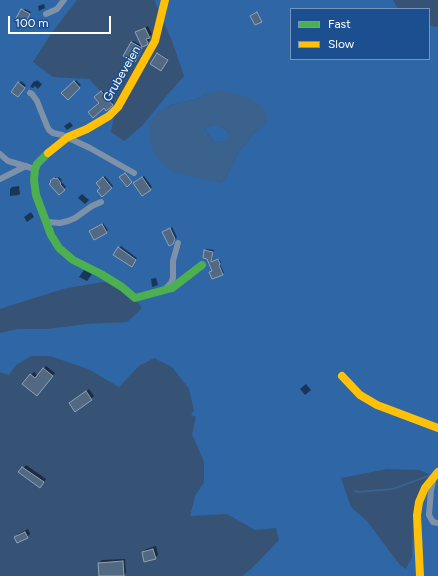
<!DOCTYPE html>
<html>
<head>
<meta charset="utf-8">
<style>
  body { margin:0 }
  #map { position:relative; width:438px; height:576px; overflow:hidden; background:#365274; font-family:Figtree,sans-serif }
  canvas { display:block }
  .legend { position:absolute; left:290px; top:8px; width:140px; height:52px; box-sizing:border-box; background:#1b4f8f; border:1px solid #7695bc; margin:0; padding:5px 7px; list-style:none; font-size:12px; color:#fff }
  .legend li { display:flex; align-items:center; gap:8px; height:20px }
  .legend b { width:20px; border:1px solid #7695bc }
  .scale { position:absolute; left:8px; top:16px; width:103px; height:18px; box-sizing:border-box; border:2px solid #fff; border-top:0; padding-left:5px; font-size:12px; line-height:14px; white-space:nowrap; color:#fff; -webkit-text-stroke:3px #1b4f8f; paint-order:stroke }
</style>
</head>
<body>
<div id="map">
<canvas width="438" height="576"></canvas>
<ul class="legend">
<li><b style="height:5px;background:#4caf50"></b>Fast</li>
<li><b style="height:5px;background:#ffc107"></b>Slow</li>
</ul>
<div class="scale">100 m</div>
</div>
<script>
const c = document.querySelector('canvas').getContext('2d');
c.lineJoin = 'round';
function fillPath(path, color) { c.fillStyle = color; c.fill(path, 'evenodd'); }
const toPath = rows => new Path2D(rows.map(r => 'M' + r).join(''));
function strokePath(path, color, width, dash) { c.strokeStyle = color; c.lineWidth = width; c.lineCap = dash ? 'butt' : 'round'; c.setLineDash(dash || []); c.stroke(path); }
function label(font, color, halo, rows, align = 'center') {
  c.font = font + ' Figtree,sans-serif'; c.lineWidth = 3; c.setLineDash([]); c.textBaseline = 'middle'; c.strokeStyle = halo; c.fillStyle = color; for (const [text, x, y, turn = 0] of rows) {
    c.save(); c.translate(x, y); c.rotate((+turn || 0) * Math.PI / 180); c.textAlign = isNaN(turn) ? turn : align; if (halo) c.strokeText(text, 0, 0); c.fillText(text, 0, 0); c.restore();
  }
}
const green = toPath([
  [0,0,77,0,51,34,33,62,53,77,89,79,116,108,111,132,124,141,142,126,168,94,184,76,172,41,154,0,393,0,398,9,291,9,291,59,429,59,429,25,435,27,438,26,438,576,242,576,252,568,279,540,276,528,255,530,227,514,190,516,195,496,204,482,204,462,192,434,196,417,191,415,194,410,189,389,172,367,154,358,139,366,119,387,88,369,50,356,31,356,16,365,9,375,0,372,0,333,17,329,47,329,86,324,127,322,142,308,123,285,103,282,63,289,0,309],
  [206,94,267,122,254,133,238,153,227,176,221,183,210,180,158,112,171,105,181,102,195,100],
  [387,469,419,470,433,476,428,493,416,508,413,521,412,557,406,569,400,565,367,521,351,507,341,478],
  [211,126,219,126,227,130,229,138,225,142,214,141,207,133,205,128]
]);
const water = toPath([
  [218,90,244,96,261,105,267,114,267,122,254,133,238,153,227,176,221,183,175,173,165,166,155,156,150,142,150,122,158,112,171,105,181,102,195,100,206,94],
  [211,126,219,126,227,130,228,138,225,142,214,141,207,133,205,128]
]);
const shadow = toPath([
  [44,4,45,8,39,11,38,6],
  [25,9,31,12,25,22,21,12],
  [148,26,152,34,149,37,150,39,149,41,146,44,137,33,139,30],
  [133,41,143,46,136,59,131,43],
  [158,53,168,59,161,70,151,64],
  [37,80,42,84,38,89,35,86,33,88,30,87,34,81,35,82],
  [76,80,81,85,68,98,63,93],
  [21,81,26,85,19,94,19,83],
  [103,91,113,102,106,109,95,97],
  [70,122,73,126,67,130,64,126],
  [105,176,113,186,112,188,101,188,97,183],
  [144,176,152,187,143,195,136,181],
  [56,177,57,178,59,177,62,180,61,181,66,187,59,194,51,181],
  [19,186,20,194,18,195,10,196,10,189,12,187],
  [82,194,89,200,85,204,78,198],
  [31,212,34,217,27,222,24,217],
  [103,223,108,230,106,232,90,231],
  [172,227,177,237,173,243,165,231],
  [121,246,137,258,133,264,119,248],
  [206,249,214,250,212,262,219,259,221,262,220,264,224,273,222,274,213,271,205,251],
  [84,270,92,274,87,281,79,277],
  [156,278,158,285,152,287,151,279],
  [46,366,55,373,39,392,24,384,34,372,38,376],
  [306,384,311,390,305,395,300,389],
  [89,389,94,396,91,399,73,401],
  [26,465,46,479,40,487,20,472],
  [28,529,30,534,27,537,15,537,18,534],
  [156,546,158,555,155,558,143,552,146,549],
  [125,559,126,573,123,576,100,576,99,563,102,560]
]);
const stream = toPath([
  [355,491,358,492,393,489,433,474]
]);
const building = toPath([
  [21,9,30,14,24,25,15,20,21,9],
  [257,12,262,22,255,25,250,16,257,12],
  [145,28,150,38,146,39,148,43,147,45,142,47,135,32,145,28],
  [131,42,142,48,135,62,123,56,131,42],
  [157,53,168,60,161,71,150,64,157,53],
  [74,81,80,88,68,100,61,93,74,81],
  [18,82,25,88,18,97,11,92,18,82],
  [101,91,113,105,106,111,104,108,93,118,88,112,99,103,94,97,101,91],
  [125,173,132,182,127,187,119,177,125,173],
  [103,177,112,188,102,197,97,191,100,188,96,183,103,177],
  [142,177,151,190,142,196,133,183,142,177],
  [54,178,55,179,57,178,61,183,60,184,65,190,59,195,49,184,51,182,50,181,54,178],
  [102,224,107,233,94,240,89,231,102,224],
  [170,228,175,239,173,244,169,246,162,232,170,228],
  [118,247,136,260,132,267,113,255,118,247],
  [204,250,213,252,211,262,218,259,220,264,219,265,223,275,212,279,209,272,212,271,207,259,203,258,204,250],
  [43,368,53,376,37,396,22,384,30,374,35,378,43,368],
  [86,391,92,400,75,412,69,403,86,391],
  [22,467,44,482,40,488,18,472,22,467],
  [25,532,28,538,17,543,14,537,25,532],
  [153,549,156,559,144,562,142,552,153,549],
  [123,561,124,576,99,576,98,563,123,561]
]);
const street = toPath([
  [46,14,57,9,64,0],
  [30,93,32,94,37,101,47,126,49,130,53,133,62,135,90,148,134,173],
  [0,154,8,161,35,169],
  [0,179,26,166],
  [46,223,48,222,60,223,68,221,75,218,92,206,101,202],
  [165,289,171,283,173,278,173,261,178,243],
  [434,477,431,490,429,515,433,522,438,523]
]);
const fast = toPath([
  [48,153,37,164,35,169,34,180,36,195,51,235,59,248,73,260,101,274,122,287,135,298,172,288,202,265]
]);
const slow = toPath([
  [48,153,68,137,87,129,109,116,118,107,155,41,165,0],
  [342,376,360,395,377,405,438,428],
  [420,576,417,515,419,502,425,488,438,472]
]);
const streetNames = [
  ["Grubeveien",122,74,-60]
];
fillPath(green, '#2f66a5');
fillPath(water, '#3b618d');
fillPath(shadow, '#0007');
strokePath(stream, '#3b618d', 2);
fillPath(building, '#526984');
strokePath(building, '#92a2b6', 1);
strokePath(street, '#7d92a8', 6);
strokePath(fast, '#4caf50', 8);
strokePath(slow, '#ffc107', 8);
label('12px', '#fff', '#1b4f8f', streetNames);
</script>
</body>
</html>
